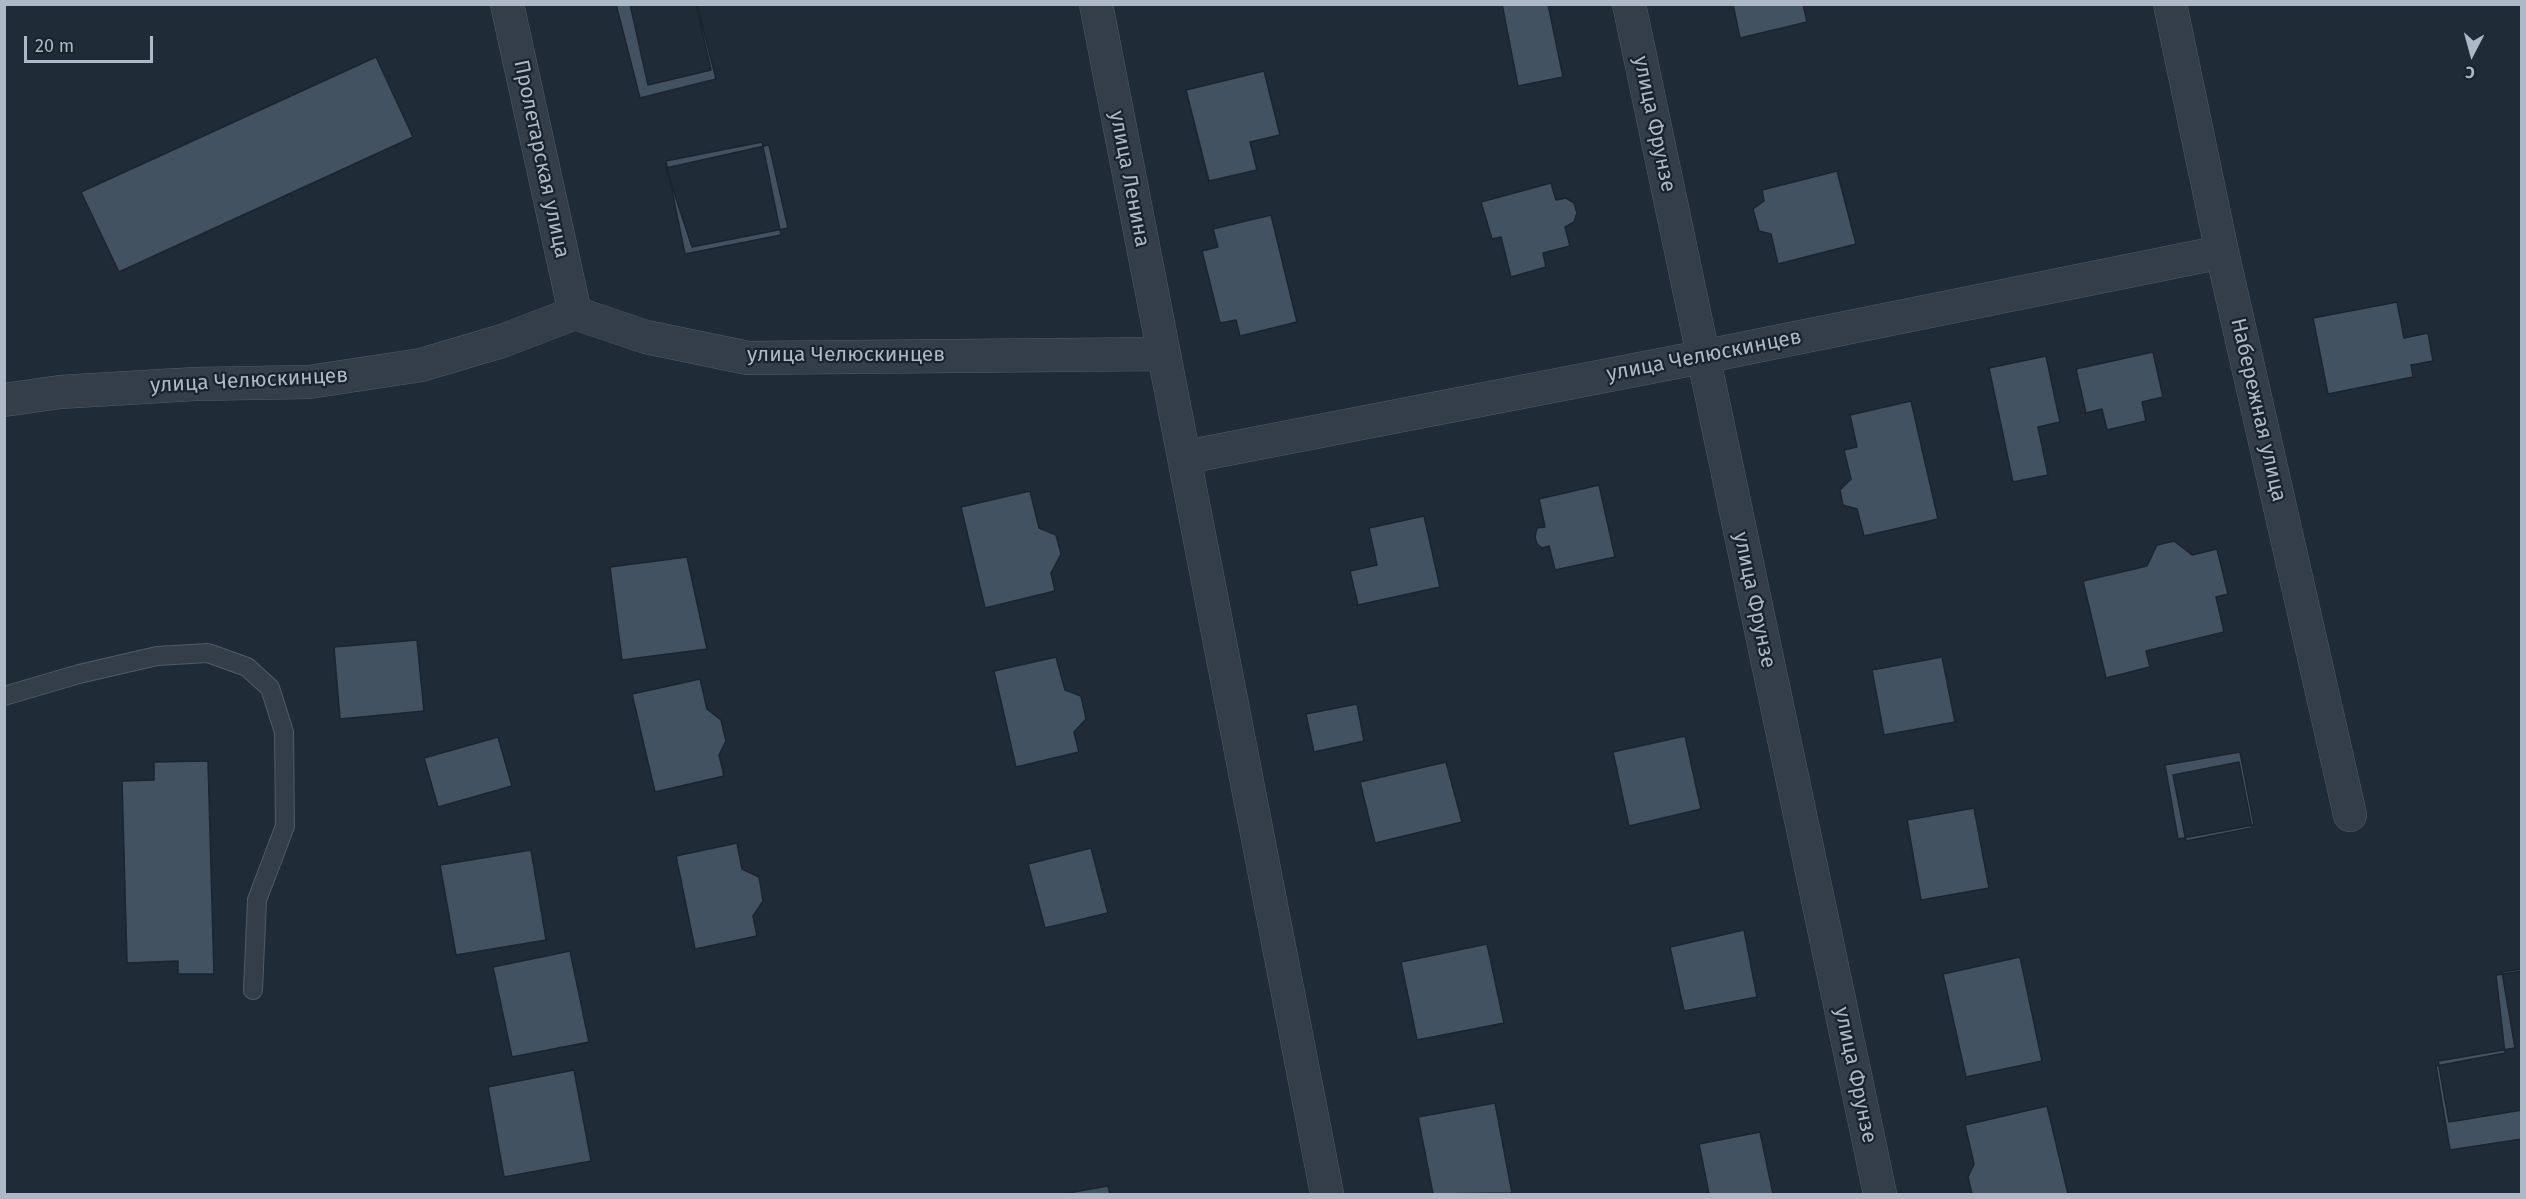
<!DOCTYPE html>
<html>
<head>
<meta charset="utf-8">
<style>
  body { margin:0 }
  #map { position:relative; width:2526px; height:1199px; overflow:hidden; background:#1f2c38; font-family:"Fira Sans",sans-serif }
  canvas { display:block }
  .frame { position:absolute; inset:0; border:6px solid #adb9c6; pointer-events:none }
  .north { position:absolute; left:2442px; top:24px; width:60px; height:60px; -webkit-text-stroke:4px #18232d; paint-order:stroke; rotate:186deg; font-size:16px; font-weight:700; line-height:24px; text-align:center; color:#adb9c6 }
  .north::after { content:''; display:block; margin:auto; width:21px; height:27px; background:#adb9c6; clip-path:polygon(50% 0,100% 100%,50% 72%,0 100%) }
  .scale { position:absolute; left:24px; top:36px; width:129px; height:27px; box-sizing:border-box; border:3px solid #adb9c6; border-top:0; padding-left:8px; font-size:18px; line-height:21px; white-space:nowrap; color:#adb9c6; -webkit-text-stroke:4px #18232d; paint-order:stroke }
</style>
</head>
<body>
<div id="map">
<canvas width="2526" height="1199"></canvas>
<div class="frame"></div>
<div class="north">С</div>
<div class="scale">20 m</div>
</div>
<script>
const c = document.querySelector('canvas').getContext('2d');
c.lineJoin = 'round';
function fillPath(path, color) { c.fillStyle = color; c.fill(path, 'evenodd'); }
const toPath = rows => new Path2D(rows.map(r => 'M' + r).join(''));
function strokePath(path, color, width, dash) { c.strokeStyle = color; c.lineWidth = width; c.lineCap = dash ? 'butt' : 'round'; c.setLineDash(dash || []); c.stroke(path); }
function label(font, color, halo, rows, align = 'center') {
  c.font = font + ' "Fira Sans",sans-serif'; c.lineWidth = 4.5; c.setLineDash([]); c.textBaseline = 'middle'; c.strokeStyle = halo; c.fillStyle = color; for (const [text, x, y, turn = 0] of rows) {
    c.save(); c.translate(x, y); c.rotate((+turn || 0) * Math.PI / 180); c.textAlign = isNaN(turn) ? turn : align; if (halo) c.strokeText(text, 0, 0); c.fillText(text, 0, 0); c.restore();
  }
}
const building = toPath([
  [616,4,697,4,716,79,640,98,616,4],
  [630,4,696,4,711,70,648,85,630,4],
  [1502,4,1548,4,1563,77,1518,86,1502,4],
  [1733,4,1803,4,1807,22,1740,38,1733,4],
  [376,57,413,137,119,272,81,192,376,57],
  [1264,71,1280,135,1250,142,1257,170,1209,181,1186,90,1264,71],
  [762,142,781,235,685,254,666,161,762,142],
  [769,145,788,228,692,247,666,168,769,145],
  [1837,171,1856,244,1778,264,1771,234,1759,231,1753,209,1764,201,1762,190,1837,171],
  [1551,183,1556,200,1566,198,1574,203,1577,213,1574,222,1565,227,1570,246,1543,253,1546,267,1511,277,1501,237,1492,239,1481,202,1551,183],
  [1271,215,1297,322,1240,336,1236,320,1220,323,1202,251,1218,247,1213,229,1271,215],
  [2397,302,2404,338,2428,333,2433,361,2411,365,2413,377,2328,394,2313,318,2397,302],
  [2153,352,2163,397,2142,402,2146,421,2107,430,2102,409,2086,413,2076,369,2153,352],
  [2046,356,2060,422,2038,427,2048,475,2013,482,1989,368,2046,356],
  [1911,401,1938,519,1864,536,1857,509,1843,505,1840,490,1851,479,1844,450,1857,447,1850,415,1911,401],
  [1599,485,1615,557,1555,570,1549,546,1542,548,1537,544,1535,537,1537,528,1545,527,1539,499,1599,485],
  [1030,491,1039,528,1056,535,1061,554,1051,573,1055,591,985,608,961,507,1030,491],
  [1424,516,1440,587,1358,605,1350,571,1377,565,1369,528,1424,516],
  [2174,541,2192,555,2217,549,2228,594,2216,597,2224,632,2146,651,2150,667,2106,678,2083,581,2147,566,2157,545,2174,541],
  [687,557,707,649,622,660,610,567,687,557],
  [417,640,424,711,340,719,334,647,417,640],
  [1056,657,1065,690,1081,696,1086,719,1074,732,1079,752,1016,767,994,671,1056,657],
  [1942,657,1955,722,1884,735,1872,670,1942,657],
  [700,679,707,709,721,720,726,741,719,755,724,776,655,792,632,694,700,679],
  [1357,704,1364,741,1314,752,1306,714,1357,704],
  [1685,736,1701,809,1629,826,1613,752,1685,736],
  [498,737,512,786,438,807,424,758,498,737],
  [2240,752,2254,825,2178,839,2165,765,2240,752],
  [208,761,214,974,178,974,178,961,127,963,122,781,154,780,154,762,208,761],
  [1446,762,1462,822,1375,843,1360,782,1446,762],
  [2239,762,2252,828,2186,841,2173,775,2239,762],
  [1974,808,1989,888,1921,900,1907,820,1974,808],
  [737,843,742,869,759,877,763,901,753,916,757,936,695,949,676,856,737,843],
  [1091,848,1108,913,1045,928,1028,864,1091,848],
  [531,850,546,940,456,955,440,865,531,850],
  [1744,930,1757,997,1684,1011,1670,947,1744,930],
  [1487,944,1504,1023,1417,1040,1401,962,1487,944],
  [570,951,589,1042,512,1057,493,967,570,951],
  [2020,957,2042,1061,1966,1077,1943,974,2020,957],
  [2522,969,2522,1110,2449,1122,2438,1061,2515,1048,2502,972,2522,969],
  [2522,971,2522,1139,2450,1150,2436,1066,2505,1053,2496,975,2522,971],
  [574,1070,591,1161,504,1177,488,1087,574,1070],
  [1495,1103,1512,1193,1433,1194,1418,1117,1495,1103],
  [2047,1106,2068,1194,1972,1194,1968,1177,1974,1164,1965,1125,2047,1106],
  [1760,1132,1773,1194,1709,1194,1699,1144,1760,1132],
  [1108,1186,1110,1194,1062,1194,1108,1186]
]);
const service = toPath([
  [4,696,79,674,157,656,208,653,247,667,270,688,284,732,285,826,257,900,253,990]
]);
const minor = toPath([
  [507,4,575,313],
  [1096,4,1327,1194],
  [1629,4,1880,1194],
  [2170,4,2222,252,2350,815],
  [4,400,60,392,195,384,309,382,421,365,502,341,575,313,646,337,748,358,1163,354],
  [1186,457,1702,357,2222,252]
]);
const streetNames = [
  ["улица Фрунзе",1654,124,78],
  ["Пролетарская улица",541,159,78],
  ["улица Ленина",1129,179,79],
  ["улица Челюскинцев",846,355],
  ["улица Челюскинцев",1704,356,-11],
  ["улица Челюскинцев",249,381,-3],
  ["Набережная улица",2258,410,77],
  ["улица Фрунзе",1754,600,78],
  ["улица Фрунзе",1855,1075,78]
];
fillPath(building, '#425261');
strokePath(building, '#1a252f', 1.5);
strokePath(service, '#505c67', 20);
strokePath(minor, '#505c67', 34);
strokePath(service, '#333e49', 18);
strokePath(minor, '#333e49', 33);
label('21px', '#adb9c6', '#18232d', streetNames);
</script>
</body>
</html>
